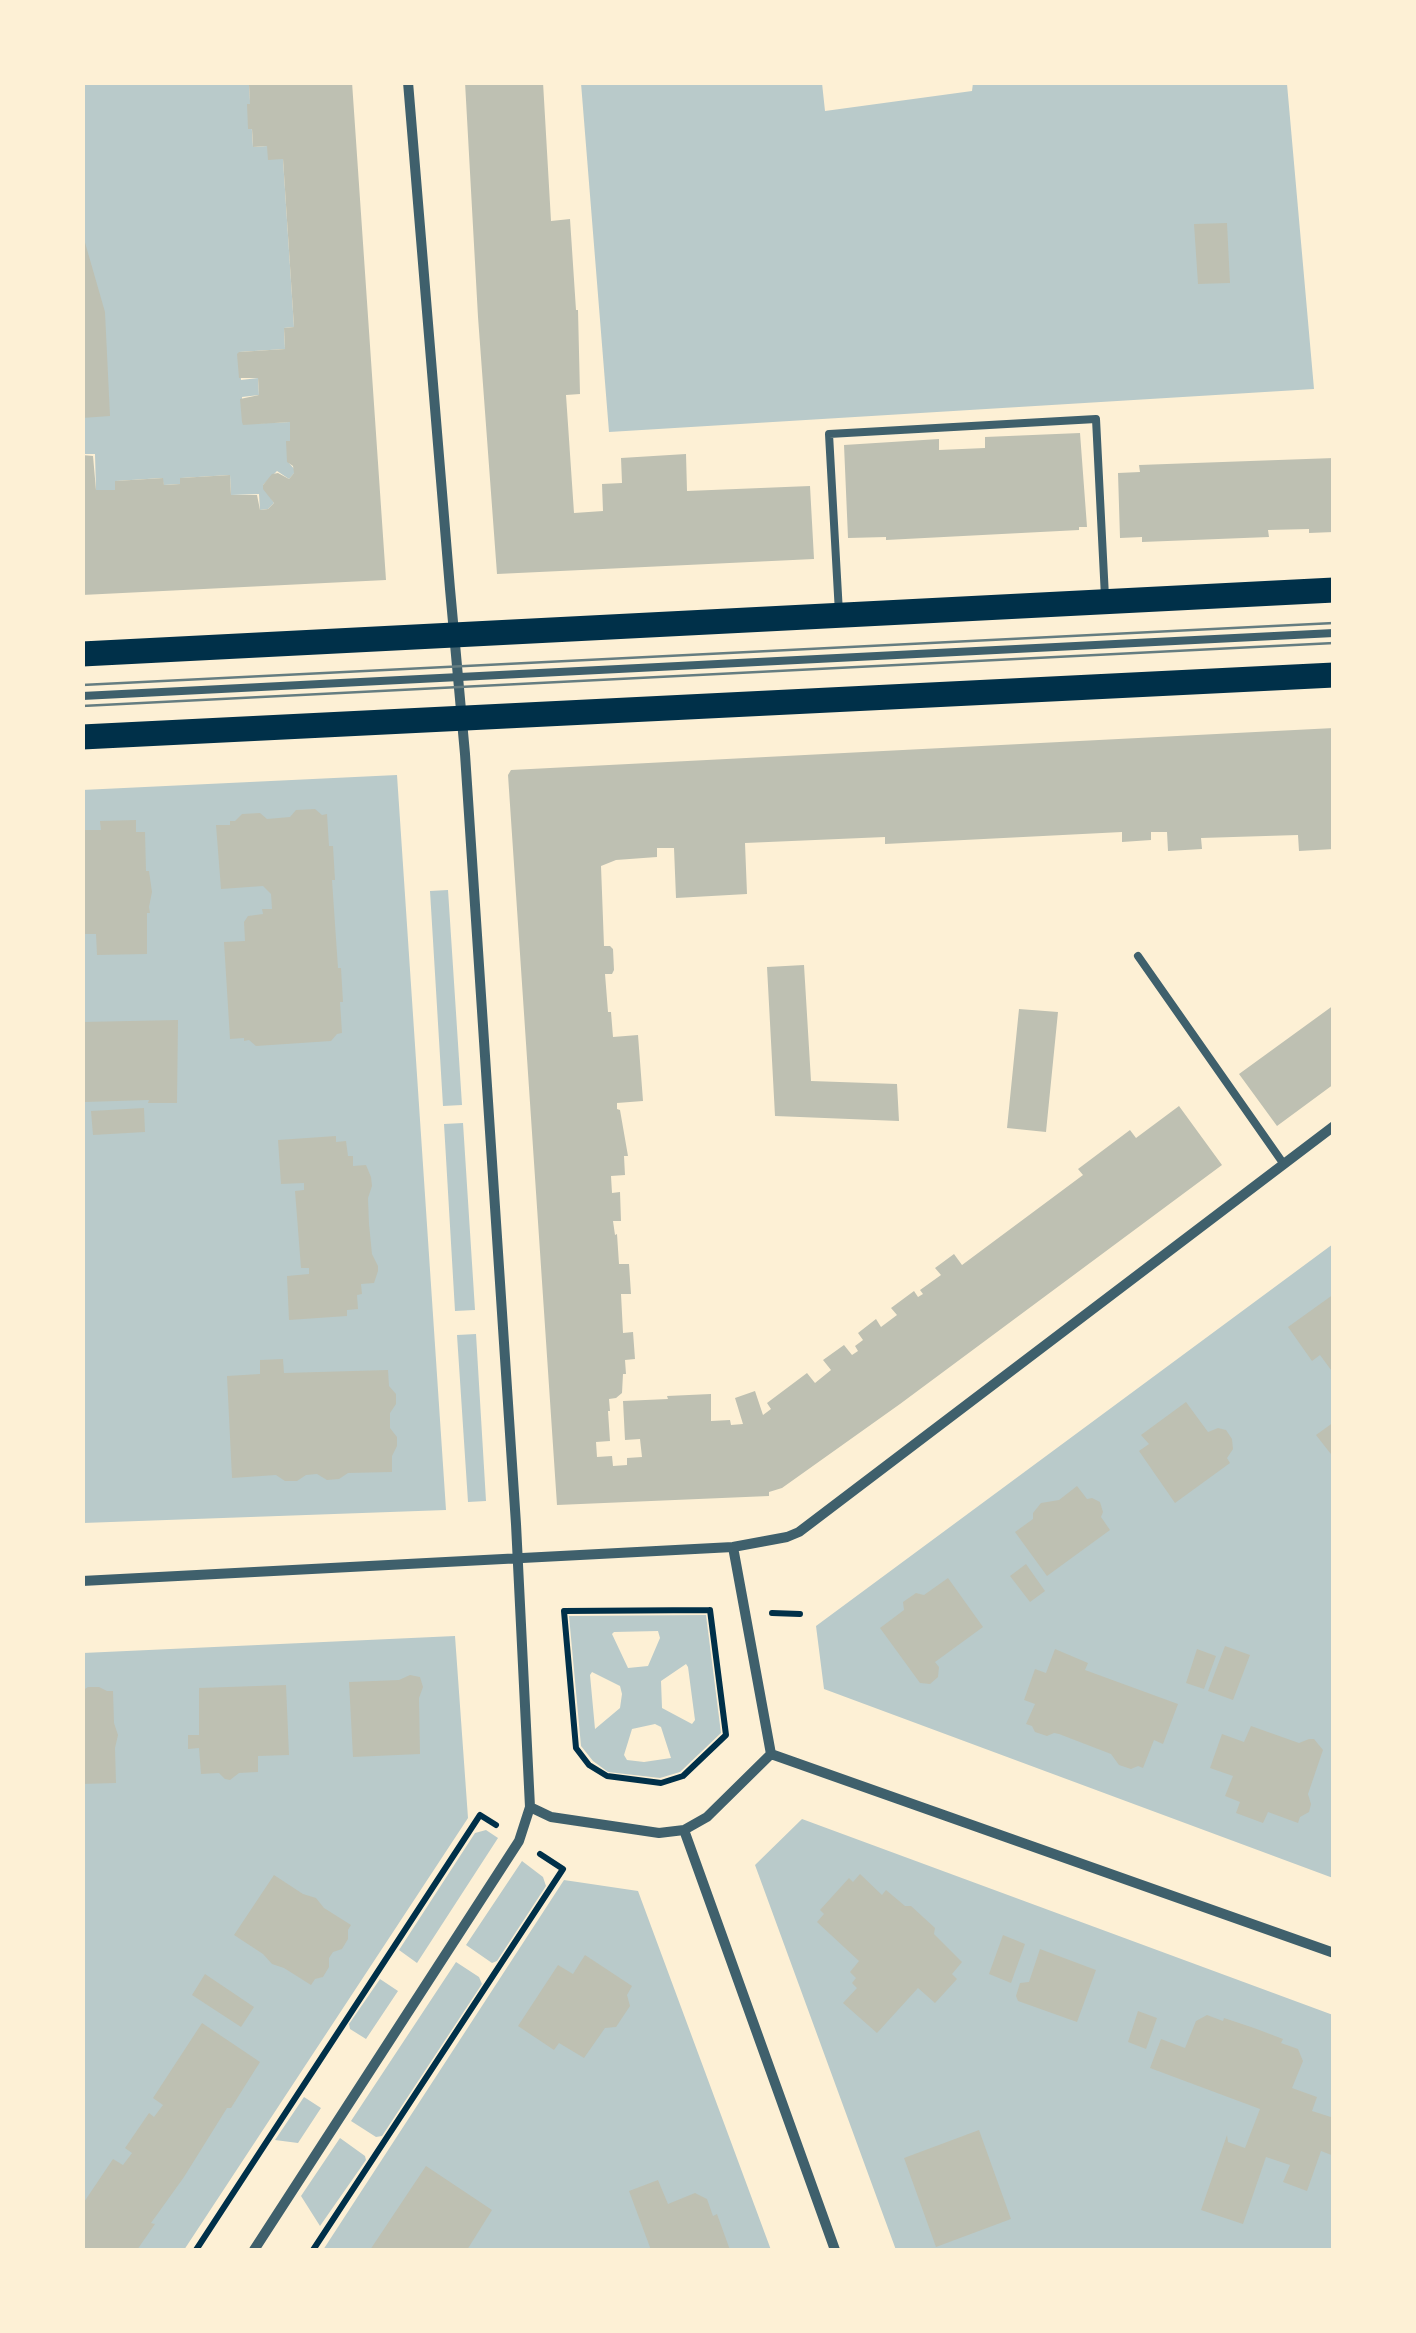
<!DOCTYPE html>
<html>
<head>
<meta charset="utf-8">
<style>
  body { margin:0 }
  #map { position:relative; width:1416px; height:2333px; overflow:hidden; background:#fdf0d5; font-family:Montserrat,sans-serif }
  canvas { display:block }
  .frame { position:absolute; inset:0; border:85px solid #fdf0d5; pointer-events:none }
</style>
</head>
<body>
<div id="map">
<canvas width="1416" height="2333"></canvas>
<div class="frame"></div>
</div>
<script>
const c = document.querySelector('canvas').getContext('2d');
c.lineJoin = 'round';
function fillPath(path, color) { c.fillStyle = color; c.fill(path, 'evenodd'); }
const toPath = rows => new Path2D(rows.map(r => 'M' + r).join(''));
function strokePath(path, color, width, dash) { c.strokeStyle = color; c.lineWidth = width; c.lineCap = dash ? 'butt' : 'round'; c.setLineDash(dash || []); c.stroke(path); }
const green = toPath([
  [82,83,264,83,249,85,253,147,267,146,283,159,294,327,284,328,285,349,239,352,241,380,258,378,259,395,242,397,243,424,290,422,290,441,287,441,289,463,296,471,289,479,277,471,263,485,274,503,268,509,260,510,259,494,231,495,230,475,181,478,180,484,164,485,162,478,116,481,115,490,96,490,95,454,82,454],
  [581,83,822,83,825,111,972,91,973,83,1284,83,1287,84,1314,389,609,432],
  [397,775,446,1510,83,1523,82,790],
  [448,890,462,1105,443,1106,430,891],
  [463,1123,475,1310,455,1311,444,1124],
  [1333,1244,1333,1878,824,1689,816,1626],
  [476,1334,486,1501,468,1502,457,1335],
  [706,1615,721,1733,680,1772,660,1778,608,1772,593,1761,581,1746,569,1616],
  [658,1631,660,1638,648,1666,628,1668,612,1634,614,1632],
  [686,1664,688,1667,695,1720,692,1724,662,1708,661,1681],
  [592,1672,620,1686,622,1694,620,1708,595,1729,590,1675],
  [655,1724,661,1727,671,1758,644,1762,627,1760,624,1755,632,1729],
  [455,1636,468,1818,184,2250,83,2250,83,1653],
  [802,1819,1333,2015,1333,2250,896,2250,755,1865],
  [486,1830,498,1838,417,1963,399,1950,475,1833],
  [522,1861,543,1877,546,1886,497,1961,492,1963,466,1945],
  [564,1880,638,1891,771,2250,323,2250],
  [456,1962,479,1977,482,1984,382,2136,376,2137,351,2121],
  [380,1979,398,1991,366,2039,350,2029,349,2024],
  [304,2097,321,2108,298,2143,275,2140],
  [340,2138,365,2156,366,2160,320,2226,301,2196]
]);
const building = toPath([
  [264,82,352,82,386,580,82,595,82,455,93,456,96,490,115,490,115,481,163,478,164,485,180,484,180,478,230,475,231,495,257,495,260,510,268,509,274,503,263,489,263,485,272,474,278,473,289,479,294,473,293,466,287,462,286,441,290,441,290,422,243,425,242,422,240,399,259,395,258,378,239,378,237,354,239,352,285,349,284,328,294,327,283,159,268,160,267,146,253,147,252,129,248,129,247,104,250,104,249,85],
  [465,82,543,82,551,221,570,219,576,310,578,310,580,394,566,395,574,513,603,511,602,484,622,483,621,458,686,454,687,491,810,486,814,559,497,574,478,317],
  [1227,223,1230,283,1198,284,1194,224],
  [82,232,105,312,110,416,82,418],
  [1080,433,1087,527,1079,527,1079,530,886,540,886,537,848,538,844,445,939,439,939,450,985,448,985,437],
  [1334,458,1334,532,1309,533,1309,529,1268,530,1269,537,1142,542,1142,537,1120,538,1118,473,1140,472,1139,465],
  [1334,728,1334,849,1299,851,1298,835,1201,838,1202,849,1168,851,1167,832,1151,832,1151,840,1122,842,1122,832,885,844,885,837,745,843,747,894,676,898,674,848,657,848,657,857,616,860,601,866,604,946,610,946,613,949,614,970,612,974,605,974,608,1012,611,1012,613,1037,638,1035,643,1101,617,1103,617,1109,620,1110,628,1156,624,1156,625,1175,611,1176,612,1193,620,1192,621,1221,613,1221,615,1235,617,1234,619,1264,629,1264,631,1294,621,1294,623,1333,633,1332,635,1359,625,1360,626,1374,623,1374,622,1393,616,1398,609,1399,610,1411,608,1411,610,1441,596,1442,597,1457,612,1456,613,1466,627,1465,627,1458,642,1457,640,1439,625,1440,623,1401,668,1399,667,1396,711,1394,711,1421,730,1420,731,1425,743,1424,735,1398,755,1391,763,1415,771,1409,767,1403,807,1373,815,1383,831,1370,823,1360,844,1345,852,1355,858,1351,855,1346,863,1340,858,1333,876,1319,881,1327,897,1315,891,1308,914,1291,918,1297,923,1294,920,1290,941,1275,935,1268,954,1254,962,1265,1083,1175,1078,1169,1130,1130,1136,1138,1179,1106,1222,1165,900,1404,782,1488,769,1492,769,1496,557,1505,508,775,511,770],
  [315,809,322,815,327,814,329,846,333,846,335,880,332,880,338,968,341,968,343,1002,340,1002,342,1033,337,1034,331,1041,256,1046,249,1040,244,1041,244,1038,230,1039,224,942,245,941,244,922,248,916,263,914,262,909,272,909,271,894,263,886,221,889,216,825,230,825,230,821,235,821,242,814,260,813,267,819,290,817,296,810],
  [136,820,136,832,145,832,146,871,149,871,152,892,149,907,150,913,147,913,147,954,97,955,96,934,82,934,82,830,101,830,100,821],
  [804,965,811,1081,897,1084,899,1121,775,1116,767,967],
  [1334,1005,1334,1084,1277,1126,1239,1074],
  [1019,1009,1058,1012,1046,1132,1007,1128],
  [178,1020,177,1103,148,1103,149,1100,85,1102,82,1022],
  [144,1108,145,1132,93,1135,91,1111],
  [336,1136,336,1142,346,1141,348,1156,353,1156,353,1166,366,1165,371,1177,372,1186,368,1198,369,1224,372,1254,378,1266,378,1271,374,1283,361,1284,362,1294,357,1295,358,1309,347,1310,347,1316,289,1320,287,1276,309,1274,309,1268,301,1268,295,1191,304,1190,304,1183,281,1184,278,1140],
  [1334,1294,1334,1374,1320,1355,1312,1361,1288,1327],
  [283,1359,284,1373,388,1370,389,1386,396,1394,396,1404,390,1413,390,1428,397,1437,397,1446,392,1456,392,1472,348,1473,339,1479,327,1480,317,1474,306,1475,297,1481,285,1481,276,1475,232,1478,227,1376,260,1374,260,1360],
  [1186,1402,1208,1432,1218,1428,1226,1430,1232,1439,1233,1449,1227,1458,1230,1463,1175,1503,1139,1451,1149,1444,1141,1435],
  [1334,1422,1334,1458,1316,1435],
  [1077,1486,1087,1499,1092,1498,1100,1502,1103,1512,1101,1517,1110,1530,1047,1576,1015,1532,1033,1519,1033,1513,1041,1503,1059,1500],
  [1026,1564,1045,1591,1030,1602,1010,1576],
  [948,1578,983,1627,935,1662,939,1667,938,1677,930,1684,920,1683,880,1628,904,1610,903,1602,916,1593,924,1595],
  [1225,1646,1250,1655,1233,1700,1208,1691],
  [1055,1649,1088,1663,1085,1670,1178,1704,1163,1744,1154,1740,1143,1768,1138,1766,1131,1769,1119,1765,1111,1754,1059,1734,1054,1733,1047,1736,1035,1732,1032,1726,1026,1724,1035,1704,1024,1700,1035,1669,1046,1673],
  [1197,1649,1216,1656,1204,1689,1186,1683],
  [410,1675,420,1677,423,1687,419,1698,420,1754,353,1757,349,1682,399,1680],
  [286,1685,289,1755,258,1756,258,1772,239,1773,230,1780,225,1779,219,1773,201,1774,199,1748,188,1749,188,1735,199,1735,199,1688],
  [88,1687,99,1687,107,1691,113,1691,114,1723,118,1735,115,1748,116,1783,82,1784,82,1691],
  [1251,1726,1299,1743,1309,1739,1314,1739,1323,1750,1308,1794,1311,1804,1309,1812,1300,1817,1298,1823,1268,1812,1263,1823,1236,1813,1240,1802,1225,1796,1233,1776,1210,1768,1222,1734,1244,1742],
  [860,1874,882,1895,886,1890,905,1906,911,1906,935,1928,934,1934,962,1962,952,1974,957,1979,935,2003,918,1988,877,2033,843,2003,857,1988,852,1983,856,1978,850,1972,859,1961,817,1922,824,1914,820,1910,849,1878,853,1882],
  [274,1875,303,1894,316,1898,324,1908,351,1925,348,1930,348,1939,342,1949,333,1952,329,1958,329,1967,323,1977,315,1979,311,1985,284,1968,272,1964,263,1954,234,1935],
  [1003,1935,1025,1944,1011,1983,989,1974],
  [1040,1949,1096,1970,1077,2022,1018,2001,1016,1996,1020,1983,1029,1982],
  [585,1955,632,1986,627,1995,630,2006,616,2027,605,2028,584,2058,559,2043,554,2050,518,2026,558,1965,573,1974],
  [205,1974,254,2007,241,2027,192,1995],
  [1138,2011,1157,2018,1146,2049,1128,2042],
  [1207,2015,1223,2021,1224,2018,1254,2028,1283,2039,1281,2043,1298,2049,1303,2061,1292,2088,1317,2097,1312,2111,1334,2118,1334,2156,1321,2151,1307,2191,1283,2182,1290,2165,1266,2157,1243,2224,1201,2210,1227,2135,1228,2142,1245,2148,1260,2109,1150,2068,1161,2039,1185,2048,1196,2021],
  [202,2023,260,2062,231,2108,227,2108,184,2177,151,2223,155,2224,137,2250,87,2249,82,2246,82,2205,113,2159,123,2165,132,2153,125,2148,149,2113,154,2117,163,2105,153,2098],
  [979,2130,1011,2219,936,2247,904,2158],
  [426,2166,492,2210,467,2250,370,2250],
  [658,2180,668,2204,695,2193,707,2199,713,2216,717,2214,730,2250,651,2250,629,2191]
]);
const path = toPath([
  [710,1610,726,1735,683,1776,661,1783,607,1776,589,1765,576,1748,564,1611,710,1610],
  [772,1613,800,1614],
  [196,2250,480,1815,496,1825],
  [313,2250,563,1869,540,1854]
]);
const service = toPath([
  [839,613,829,434,1096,419,1105,597],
  [82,696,1334,633],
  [1138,956,1283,1163]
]);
const minor = toPath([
  [733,1547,771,1754],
  [82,1581,733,1547,787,1537,799,1532,1334,1126],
  [771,1754,1334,1953],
  [530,1807,551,1817,659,1833,684,1830,707,1817,771,1754],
  [684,1830,835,2250],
  [254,2250,519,1841,530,1807,516,1524,465,754,450,589,408,82]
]);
const primary = toPath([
  [82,654,1334,590],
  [82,737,1334,675]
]);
const tram = toPath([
  [82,685,1334,623],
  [82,706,1334,643]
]);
fillPath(green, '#b9caca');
fillPath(building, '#bec0b2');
strokePath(path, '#003049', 6);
strokePath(service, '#3f606c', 8);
strokePath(minor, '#3f606c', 10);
strokePath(primary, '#003049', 25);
strokePath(tram, '#657d81', 2.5);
</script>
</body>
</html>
